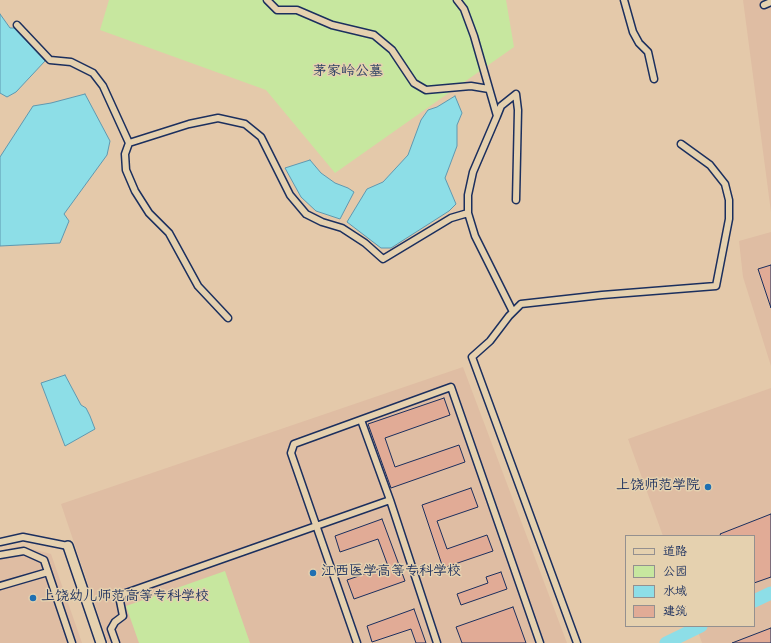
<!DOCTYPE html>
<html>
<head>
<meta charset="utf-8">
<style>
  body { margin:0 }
  #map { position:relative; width:771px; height:643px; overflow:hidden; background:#e4c9aa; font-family:"Gochi Hand","LXGW WenKai TC",sans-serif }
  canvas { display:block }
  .legend { position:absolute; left:625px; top:535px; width:130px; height:92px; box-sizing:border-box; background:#e5d1af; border:1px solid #94908f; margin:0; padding:5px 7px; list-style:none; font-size:12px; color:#1b2f5e }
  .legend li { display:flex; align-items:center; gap:8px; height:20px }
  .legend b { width:20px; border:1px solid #94908f }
</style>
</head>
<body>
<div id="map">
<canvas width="771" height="643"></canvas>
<ul class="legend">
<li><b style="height:5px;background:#e5d1af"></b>道路</li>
<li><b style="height:11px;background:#c7e79f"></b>公园</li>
<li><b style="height:11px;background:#8ddee7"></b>水域</li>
<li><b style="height:11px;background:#e1ab96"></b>建筑</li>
</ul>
</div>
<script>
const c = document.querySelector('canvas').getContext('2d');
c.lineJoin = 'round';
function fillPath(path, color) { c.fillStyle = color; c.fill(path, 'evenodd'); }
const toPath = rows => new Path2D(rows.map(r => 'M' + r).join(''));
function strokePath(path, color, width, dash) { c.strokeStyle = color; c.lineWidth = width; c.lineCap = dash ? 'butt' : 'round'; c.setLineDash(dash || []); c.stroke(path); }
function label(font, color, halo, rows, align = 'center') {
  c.font = font + ' "Gochi Hand","LXGW WenKai TC",sans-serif'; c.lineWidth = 3; c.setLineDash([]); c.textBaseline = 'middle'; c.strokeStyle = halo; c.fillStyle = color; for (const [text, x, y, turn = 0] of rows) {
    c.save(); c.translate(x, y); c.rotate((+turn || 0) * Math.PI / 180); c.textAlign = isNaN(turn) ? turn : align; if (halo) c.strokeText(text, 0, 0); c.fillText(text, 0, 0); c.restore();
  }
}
const built = toPath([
  [743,0,771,0,771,212],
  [771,232,771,366,743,277,739,241],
  [463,367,567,643,108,643,61,504],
  [771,388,771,643,702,643,696,626,754,626,754,536,663,536,628,439],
  [20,546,51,554,82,643,0,643,0,551]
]);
const green = toPath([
  [109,0,506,0,514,47,335,173,266,90,100,30],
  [225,571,250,643,139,643,126,606]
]);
const water = toPath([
  [0,14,10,28,14,28,45,61,16,92,7,97,0,93,0,14],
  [85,94,110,141,107,155,64,214,69,221,60,243,0,246,0,157,33,106,51,103,85,94],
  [455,96,462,113,457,125,457,146,445,178,456,204,449,211,391,248,381,248,347,222,367,189,383,182,408,155,421,120,428,110,437,107,455,96],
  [310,160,321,173,335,183,348,188,354,192,340,219,316,211,301,197,285,168,310,160],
  [65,375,81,405,86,408,90,416,95,429,65,446,41,383,65,375]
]);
const river = toPath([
  [754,601,771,593],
  [666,643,701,626]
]);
const building = toPath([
  [771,265,771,308,758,269,771,265],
  [444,398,450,415,385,438,395,467,459,445,465,462,391,488,368,424,444,398],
  [471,488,478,507,437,521,447,549,487,535,493,551,443,568,422,505,471,488],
  [771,514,771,577,754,583,754,536,721,536,720,534,771,514],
  [382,519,405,581,354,599,347,580,388,566,378,539,340,552,335,536,382,519],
  [501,572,507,589,461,605,457,594,488,583,486,577,501,572],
  [513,607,526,643,462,643,456,627,513,607],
  [414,609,426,643,416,643,411,629,372,642,367,626,414,609],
  [771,628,771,643,732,643,771,628]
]);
const street = toPath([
  [267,0,277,10,297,10,332,25,374,35,392,50,414,83,426,90,471,86,489,89],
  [457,0,464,9,474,36,497,116,473,172,468,195,468,213,475,236,513,312],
  [624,0,633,32,639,43,648,52,654,79],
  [764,5,771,2],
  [17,25,50,60,71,62,93,73,103,86,129,143,189,124,218,118,245,124,261,137,290,195,306,214,322,222,342,228,365,243,383,259,451,218,468,213],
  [497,116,501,106,516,94,518,110,516,200],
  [129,143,125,154,126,170,135,191,149,213,169,233,198,286,228,318],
  [361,420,390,500,437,643],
  [0,542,23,537,68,546],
  [0,555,24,551,44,560,72,643],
  [0,586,48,572],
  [116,643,111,629,115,622,123,616,120,601,123,594,390,500],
  [357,643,291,453,294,444,451,387,540,643],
  [577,643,472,357,490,341,509,316,521,304,602,295,716,286,729,219,729,200,725,184,710,165,681,144]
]);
const secondary = toPath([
  [68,546,101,643]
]);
const markers = [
  [708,487,4,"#1f6fb2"],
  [313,573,4,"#1f6fb2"],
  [33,598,4,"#1f6fb2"]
];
const parkNames = [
  ["茅家岭公墓",348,73]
];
const poiNames = [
  ["上饶师范学院",700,487,"right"],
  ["江西医学高等专科学校",321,573],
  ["上饶幼儿师范高等专科学校",41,598]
];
fillPath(built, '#dfbda3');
fillPath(green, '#c7e79f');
fillPath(water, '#8ddee7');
strokePath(water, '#5f98b0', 1);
strokePath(river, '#8ddee7', 13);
fillPath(building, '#e1ab96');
strokePath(building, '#1b2f5e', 1);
strokePath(street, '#1b2f5e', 9);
strokePath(secondary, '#1b2f5e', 12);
strokePath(street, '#e5d1af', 6);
strokePath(secondary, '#e5d1af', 9);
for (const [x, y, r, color] of markers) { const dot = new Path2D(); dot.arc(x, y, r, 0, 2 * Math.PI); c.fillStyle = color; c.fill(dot); strokePath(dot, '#e5d1af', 1.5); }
label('14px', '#2c4164', '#e5d1af', parkNames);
label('14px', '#1b2f5e', '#e5d1af', poiNames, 'left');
</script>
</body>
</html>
